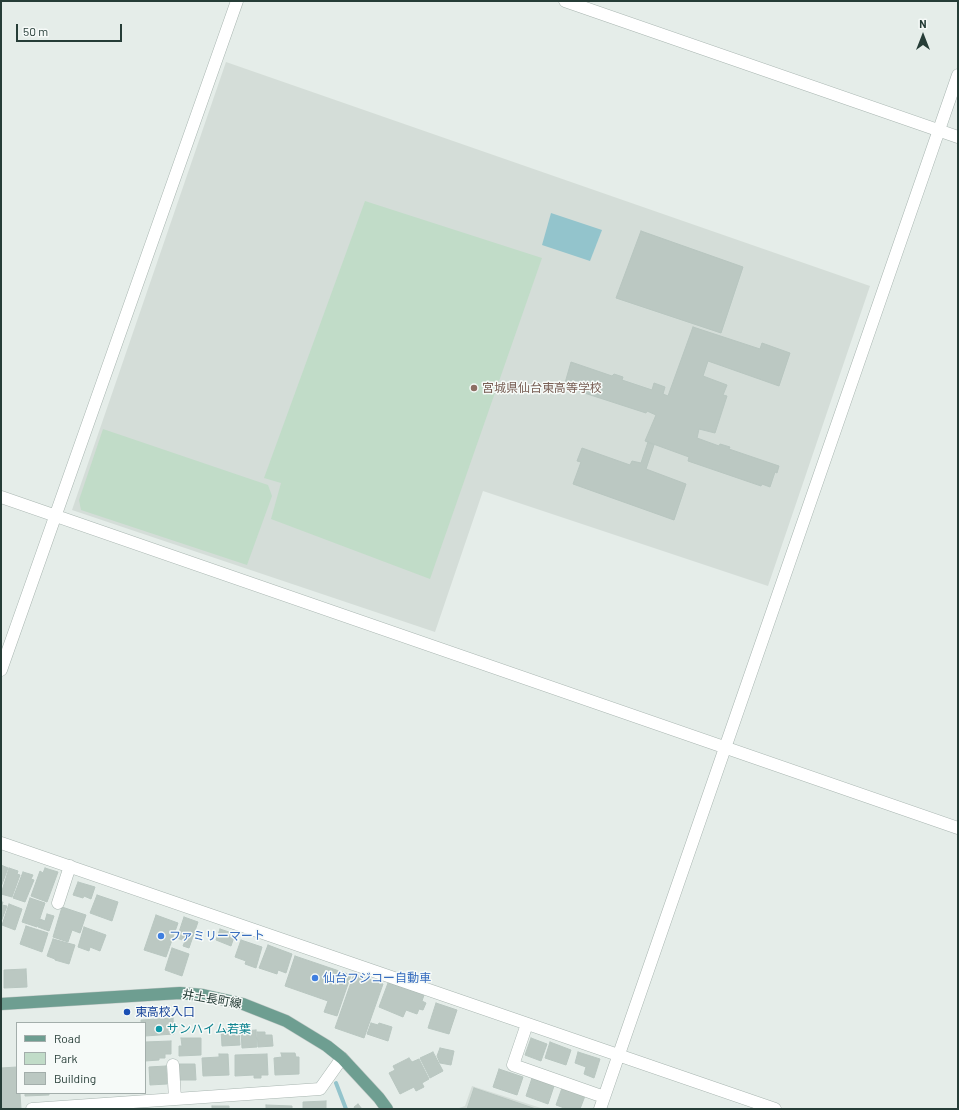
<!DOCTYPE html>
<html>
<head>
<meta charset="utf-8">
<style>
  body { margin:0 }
  #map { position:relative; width:959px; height:1110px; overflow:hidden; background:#e5ede9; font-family:Barlow,sans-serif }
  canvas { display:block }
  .frame { position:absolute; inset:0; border:2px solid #263d37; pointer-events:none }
  .legend { position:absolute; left:16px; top:1022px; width:130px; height:72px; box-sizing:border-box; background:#f6faf8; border:1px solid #a3aeab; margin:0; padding:5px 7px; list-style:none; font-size:12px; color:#263d37 }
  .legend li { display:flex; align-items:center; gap:8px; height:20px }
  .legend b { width:20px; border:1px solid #a3aeab }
  .north { position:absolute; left:903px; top:16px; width:40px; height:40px; -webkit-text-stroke:3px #f6faf8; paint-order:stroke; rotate:0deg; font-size:11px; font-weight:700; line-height:16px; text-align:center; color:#263d37 }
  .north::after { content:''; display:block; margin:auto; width:14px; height:18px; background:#263d37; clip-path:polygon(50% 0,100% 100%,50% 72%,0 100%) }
  .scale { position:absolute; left:16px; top:24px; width:106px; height:18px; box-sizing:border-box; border:2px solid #263d37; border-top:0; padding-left:5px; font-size:12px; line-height:14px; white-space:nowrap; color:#263d37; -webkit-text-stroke:3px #f6faf8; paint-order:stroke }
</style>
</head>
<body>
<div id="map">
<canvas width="959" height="1110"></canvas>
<div class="frame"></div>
<ul class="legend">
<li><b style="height:5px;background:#6e9e91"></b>Road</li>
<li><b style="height:11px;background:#c1dcc8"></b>Park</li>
<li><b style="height:11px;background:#bbc8c2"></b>Building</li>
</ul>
<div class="north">N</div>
<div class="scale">50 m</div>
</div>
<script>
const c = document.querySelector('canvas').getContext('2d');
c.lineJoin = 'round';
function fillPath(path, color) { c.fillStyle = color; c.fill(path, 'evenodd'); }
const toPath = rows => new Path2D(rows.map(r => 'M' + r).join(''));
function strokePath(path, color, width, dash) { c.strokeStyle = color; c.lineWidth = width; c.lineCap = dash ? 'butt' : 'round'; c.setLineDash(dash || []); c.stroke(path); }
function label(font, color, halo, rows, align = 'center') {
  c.font = font + ' Barlow,"Noto Sans JP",sans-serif'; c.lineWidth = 3; c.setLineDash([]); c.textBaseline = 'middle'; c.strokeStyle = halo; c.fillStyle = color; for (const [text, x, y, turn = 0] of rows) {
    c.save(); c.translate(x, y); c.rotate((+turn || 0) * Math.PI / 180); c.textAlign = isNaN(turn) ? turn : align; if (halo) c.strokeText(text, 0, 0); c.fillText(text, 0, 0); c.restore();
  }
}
const built = toPath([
  [226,62,870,286,768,586,483,491,435,632,72,510],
  [472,1086,544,1109,456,1109,465,1106]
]);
const green = toPath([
  [365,201,542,258,430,579,271,519,281,483,264,478],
  [103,429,268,485,272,496,247,565,81,510,79,500]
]);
const water = toPath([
  [551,213,602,230,590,261,542,245]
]);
const stream = toPath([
  [336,1083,346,1109]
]);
const building = toPath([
  [641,231,743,267,721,333,616,298,641,231],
  [693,327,760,349,762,343,790,353,779,386,708,361,703,376,727,385,723,395,727,396,715,433,699,429,697,438,719,446,720,444,730,447,729,449,779,466,777,473,775,472,770,487,762,484,761,486,688,461,689,457,645,441,656,415,647,411,646,413,572,389,572,385,565,383,571,362,612,376,614,374,623,377,622,380,652,390,654,383,665,387,663,394,668,396,693,327],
  [648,442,654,445,646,469,686,484,674,520,573,484,581,462,577,461,582,448,630,465,632,461,641,463,648,442],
  [1,865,8,868,1,887,1,865],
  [9,868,18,871,17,874,20,875,12,897,1,894,9,868],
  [45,868,58,872,47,902,31,896,40,871,43,873,45,868],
  [23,872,33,875,31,879,34,880,25,902,13,898,23,872],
  [78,882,95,887,91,899,84,896,83,898,73,895,78,882],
  [97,895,118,902,112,921,90,913,97,895],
  [30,898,45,903,37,927,22,922,30,898],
  [1,902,3,902,2,905,7,906,1,922,1,902],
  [9,904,22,909,15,930,2,925,9,904],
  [62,907,86,915,80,933,72,930,68,942,53,937,62,907],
  [47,914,54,916,49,931,38,927,40,919,45,921,47,914],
  [156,915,178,923,166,957,144,950,156,915],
  [184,917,198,922,189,948,183,946,185,941,177,938,184,917],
  [26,926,48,933,42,952,20,944,26,926],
  [84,927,106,935,100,951,90,947,89,951,78,947,84,927],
  [220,929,235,934,231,946,216,940,220,929],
  [53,939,75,945,69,964,55,960,55,959,47,956,53,939],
  [241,940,262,947,256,968,245,964,246,961,235,957,241,940],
  [268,945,292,954,286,973,278,970,277,974,259,968,268,945],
  [172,948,189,954,182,976,165,970,172,948],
  [295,956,351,975,337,1016,324,1012,328,1001,285,986,295,956],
  [26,969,27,987,4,988,4,970,26,969],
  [354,974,383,984,364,1038,335,1028,354,974],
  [388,983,424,995,422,1001,426,1003,423,1010,419,1009,417,1014,406,1010,403,1017,379,1007,388,983],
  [436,1003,457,1010,449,1034,428,1028,436,1003],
  [173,1018,174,1034,145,1036,145,1023,141,1023,141,1020,173,1018],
  [371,1023,378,1025,379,1023,392,1027,388,1041,367,1034,371,1023],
  [239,1028,240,1045,222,1046,221,1029,239,1028],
  [256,1030,257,1047,242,1048,241,1031,256,1030],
  [257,1032,265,1032,265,1035,272,1035,273,1046,258,1047,257,1032],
  [181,1038,201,1038,201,1055,179,1056,179,1046,182,1046,181,1038],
  [531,1038,547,1044,541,1061,525,1055,531,1038],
  [171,1041,171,1054,165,1054,165,1058,159,1058,159,1060,145,1061,145,1042,171,1041],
  [550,1042,571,1050,566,1065,545,1058,550,1042],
  [440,1048,454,1051,451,1065,440,1063,437,1056,440,1048],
  [433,1052,443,1071,430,1078,420,1058,433,1052],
  [578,1052,600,1059,594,1078,584,1074,586,1067,575,1063,578,1052],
  [281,1053,295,1053,296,1057,299,1057,299,1074,275,1075,274,1058,282,1057,281,1053],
  [219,1054,228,1054,229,1075,203,1076,202,1058,219,1057,219,1054],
  [267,1054,268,1075,261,1075,261,1078,254,1078,254,1075,235,1076,235,1055,267,1054],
  [409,1058,412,1062,419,1059,429,1079,422,1083,424,1087,416,1091,414,1087,400,1094,389,1073,395,1070,393,1066,409,1058],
  [176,1064,195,1064,196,1080,177,1080,176,1064],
  [166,1066,167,1084,150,1085,149,1067,166,1066],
  [17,1067,17,1093,20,1093,21,1109,1,1109,1,1068,17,1067],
  [499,1069,523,1077,517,1095,493,1087,499,1069],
  [532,1078,554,1086,548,1104,526,1096,532,1078],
  [474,1088,536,1109,467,1109,474,1088],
  [562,1088,585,1096,580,1109,567,1109,556,1105,562,1088],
  [25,1093,49,1093,49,1095,25,1096,25,1093],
  [326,1101,326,1109,303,1109,303,1102,326,1101],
  [358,1104,362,1109,355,1109,354,1107,358,1104],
  [266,1105,292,1106,292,1109,266,1109,266,1105],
  [212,1106,229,1106,229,1109,212,1109,212,1106]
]);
const minor = toPath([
  [565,1,958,137],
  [1,497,958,828],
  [1,670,237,1],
  [1,843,775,1109],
  [58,903,70,866],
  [527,1024,513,1065,604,1097],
  [173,1065,175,1099],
  [32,1109,320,1089,342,1058],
  [600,1109,958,75]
]);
const major = toPath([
  [1,1004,180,993,203,995,243,1004,286,1021,327,1046,342,1058,379,1098,387,1109]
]);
const markers = [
  [474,388,4,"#8d6e63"],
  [161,936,4,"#3f7fe0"],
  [315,978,4,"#3f7fe0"],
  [127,1012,4,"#1a4fb4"],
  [159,1029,4,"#0f9aa8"]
];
const educationNames = [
  ["宮城県仙台東高等学校",482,388]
];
const shopNames = [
  ["ファミリーマート",169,936],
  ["仙台フジコー自動車",323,978]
];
const streetNames = [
  ["井土長町線",212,999,10]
];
const transitNames = [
  ["東高校入口",135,1012]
];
const cultureNames = [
  ["サンハイム若葉",167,1029]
];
fillPath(built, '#d4ddd8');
fillPath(green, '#c1dcc8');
fillPath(water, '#93c4cc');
strokePath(stream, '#93c4cc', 4);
fillPath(building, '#bbc8c2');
strokePath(building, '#b8c6c0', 1);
strokePath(minor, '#a8b5b0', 13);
strokePath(major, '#c2c9c7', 13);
strokePath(minor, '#fff', 12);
strokePath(major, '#6e9e91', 12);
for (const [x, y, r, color] of markers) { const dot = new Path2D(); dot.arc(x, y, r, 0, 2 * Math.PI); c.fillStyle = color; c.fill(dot); strokePath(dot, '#f6faf8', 1.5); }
label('12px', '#785e54', '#f6faf8', educationNames, 'left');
label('12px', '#366cbe', '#f6faf8', shopNames, 'left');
label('12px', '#263d37', '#f6faf8', streetNames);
label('12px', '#164399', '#f6faf8', transitNames, 'left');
label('12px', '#0d838f', '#f6faf8', cultureNames, 'left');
</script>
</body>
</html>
